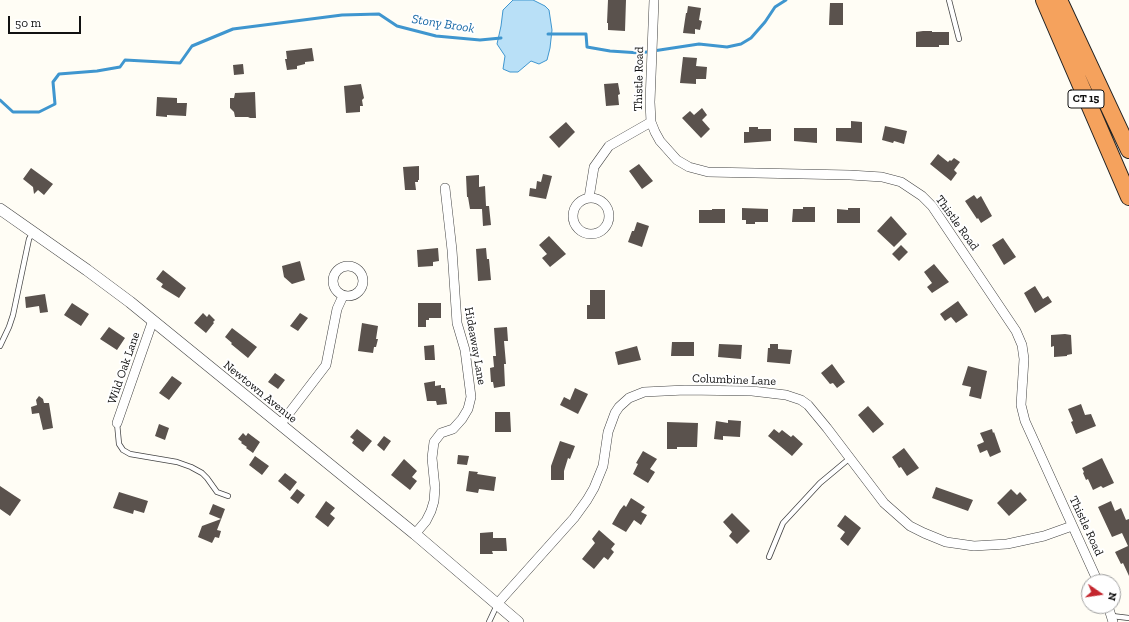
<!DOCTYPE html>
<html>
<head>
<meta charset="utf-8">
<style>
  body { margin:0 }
  #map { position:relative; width:1129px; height:622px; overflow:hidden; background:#fffdf5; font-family:"Zilla Slab",serif }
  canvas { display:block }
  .north { position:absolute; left:1081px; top:574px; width:40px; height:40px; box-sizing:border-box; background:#fff; border:1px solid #a0a0a0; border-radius:50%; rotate:103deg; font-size:11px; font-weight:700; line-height:16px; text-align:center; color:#111 }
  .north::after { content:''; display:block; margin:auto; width:14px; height:18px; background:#c4262e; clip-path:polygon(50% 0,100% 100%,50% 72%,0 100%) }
  .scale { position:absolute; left:8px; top:16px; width:73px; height:18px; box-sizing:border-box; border:2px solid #111; border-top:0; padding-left:5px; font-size:12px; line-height:14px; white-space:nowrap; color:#111; -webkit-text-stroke:3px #fff; paint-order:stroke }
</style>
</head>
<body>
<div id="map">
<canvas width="1129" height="622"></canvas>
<div class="north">N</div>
<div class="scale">50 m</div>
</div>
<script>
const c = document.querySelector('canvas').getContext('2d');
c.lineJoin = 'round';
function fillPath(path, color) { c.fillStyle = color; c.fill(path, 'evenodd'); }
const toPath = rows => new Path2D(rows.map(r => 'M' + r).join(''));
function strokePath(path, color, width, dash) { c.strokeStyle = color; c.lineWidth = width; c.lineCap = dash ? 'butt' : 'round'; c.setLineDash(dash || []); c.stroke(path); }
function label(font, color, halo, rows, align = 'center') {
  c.font = font + ' "Zilla Slab",serif'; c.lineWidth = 4; c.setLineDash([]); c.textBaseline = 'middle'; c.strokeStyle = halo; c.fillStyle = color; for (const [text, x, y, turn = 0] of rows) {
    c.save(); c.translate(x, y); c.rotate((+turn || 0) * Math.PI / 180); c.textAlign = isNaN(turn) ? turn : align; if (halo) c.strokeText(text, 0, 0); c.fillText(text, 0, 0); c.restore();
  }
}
const water = toPath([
  [513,0,533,0,545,6,549,10,552,30,550,48,547,60,539,64,531,61,518,72,510,72,503,69,505,56,497,44,501,26,503,10,513,0]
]);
const stream = toPath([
  [548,34,586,34,587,47,610,51,640,53,699,44,727,47,741,44,751,38,765,22,775,7,786,0],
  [0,100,13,112,39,112,55,104,53,82,59,74,97,71,120,67,125,60,180,63,192,46,233,29,342,15,379,14,397,26,436,36,480,40,501,38]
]);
const building = toPath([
  [608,0,626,0,625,31,608,30,608,23,607,23],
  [830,3,843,3,843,25,829,25],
  [688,6,701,8,699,20,702,21,700,30,695,29,695,34,683,33,686,13,687,13],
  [923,31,932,31,932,32,949,32,949,45,939,45,939,47,916,47,916,32],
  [312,48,314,61,305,62,305,64,297,66,297,69,287,70,285,59,287,59,286,51],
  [683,57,697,58,696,66,707,67,706,79,696,79,696,84,680,83],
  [243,64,244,74,234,75,233,65],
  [618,83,620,94,618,95,619,105,606,106,604,84],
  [361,84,364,98,362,100,363,106,360,106,360,112,346,113,344,86],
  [255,92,256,118,250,118,248,117,235,117,234,112,230,108,230,98,234,98,235,93],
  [157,97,177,98,177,103,187,103,186,116,167,115,167,117,156,116],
  [702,108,707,115,702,120,710,129,701,138,682,118,690,111,694,115],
  [851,121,862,122,862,143,836,141,836,128,851,128],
  [566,122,575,132,559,148,549,137],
  [885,126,907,131,904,144,894,141,893,143,882,140],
  [749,127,758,127,758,129,771,129,771,141,744,143,744,132,749,132],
  [794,128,817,128,817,143,794,141],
  [938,154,948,162,950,160,951,161,954,158,960,162,954,170,957,173,951,181,930,164],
  [639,164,653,181,642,189,629,171],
  [419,166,419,180,418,180,418,182,415,182,416,190,405,190,403,167],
  [31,168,53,184,44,195,38,190,34,194,33,187,23,179],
  [543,174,552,176,546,199,529,196,530,188,536,189,537,181,541,182],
  [479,175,479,187,485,186,486,206,489,206,491,225,483,226,482,209,470,209,468,197,467,197,466,176],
  [974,195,977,199,981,196,992,216,981,223,978,218,977,219,965,201],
  [803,207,815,207,815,222,792,222,793,209,803,209],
  [742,208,768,209,768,222,755,222,755,224,746,224,746,220,742,220],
  [848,208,860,208,860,223,837,223,837,209,848,210],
  [712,209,725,209,725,223,699,223,699,210,712,210],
  [891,216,907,234,894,247,877,231],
  [637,222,649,226,642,247,628,242,632,231,634,231],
  [549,236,566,254,550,267,542,258,547,254,539,245],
  [1003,238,1016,257,1004,265,992,245],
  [901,245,908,252,899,261,892,254],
  [438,248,439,261,433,262,433,266,418,267,417,250],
  [486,248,487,259,489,259,491,280,478,281,476,249],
  [300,261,305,280,292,284,284,277,282,266],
  [934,264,949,282,932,293,927,287,932,283,924,272],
  [163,270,186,288,179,298,161,287,163,284,156,279],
  [1035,286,1043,299,1048,296,1052,302,1035,313,1024,293],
  [590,290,605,290,605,319,587,319,587,305,590,305],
  [45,294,48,312,40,313,39,306,26,308,25,297],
  [958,301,968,315,956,323,951,317,945,321,940,314],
  [72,303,89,314,81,326,64,315],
  [418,303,441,303,441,318,429,318,429,320,426,320,426,327,418,327],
  [203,313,207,317,209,314,215,320,213,322,214,323,206,333,194,323],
  [300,313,308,318,298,331,290,326],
  [362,323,378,326,376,339,378,339,376,347,374,347,373,353,358,351],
  [109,327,125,338,117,350,100,339],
  [507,327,508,341,504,341,506,364,504,364,505,386,494,388,493,382,491,382,490,368,494,367,493,356,496,356,494,328],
  [232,328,257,347,248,358,231,344,232,343,225,337],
  [1065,334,1071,335,1072,354,1067,355,1067,356,1054,357,1054,346,1051,347,1051,335],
  [672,342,694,342,694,356,671,356],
  [719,344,742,345,741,359,718,357],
  [770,344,778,344,778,349,792,350,790,364,767,362,768,348,770,348],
  [434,345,435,360,425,360,424,346],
  [637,346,641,360,618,365,615,352],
  [832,364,845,382,837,388,833,383,830,384,821,373],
  [968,366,987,371,981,399,969,396,971,387,962,385],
  [275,373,285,380,278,389,268,382],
  [172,376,182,383,169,400,159,393],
  [435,381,435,386,441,385,441,388,445,388,447,404,437,405,436,401,427,401,424,383],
  [575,388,588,394,578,414,560,405,564,397,570,400],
  [39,396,43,399,44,403,49,403,53,428,43,430,39,413,32,414,31,407,37,405,36,400],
  [1081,404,1085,415,1091,414,1096,426,1076,434,1071,422,1073,421,1068,409],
  [868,406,884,424,873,433,858,415],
  [495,412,510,412,511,432,495,432],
  [728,420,741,421,740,437,723,436,723,440,714,439,716,421,728,423],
  [667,422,698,423,697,447,677,447,677,449,667,449],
  [159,424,169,428,165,440,155,436],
  [357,429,372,441,363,452,352,443,354,440,350,437],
  [774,429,779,433,782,430,791,437,793,435,803,444,792,456,768,436],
  [992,429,993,433,994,432,1001,452,990,457,987,450,980,453,977,445,984,442,980,433],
  [243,433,246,436,248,433,260,442,253,453,246,448,247,447,241,443,242,442,238,439],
  [384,436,391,441,384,451,377,445],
  [560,441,575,446,570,459,568,458,564,471,564,480,551,480,551,466],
  [904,448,919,468,907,476,901,467,899,468,892,457],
  [643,451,657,459,650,469,655,472,648,483,633,474,638,464,636,463],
  [458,455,469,456,467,465,457,464],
  [255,456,269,466,262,475,249,465],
  [1102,458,1114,483,1103,488,1101,486,1093,490,1088,479,1086,480,1083,473,1084,472,1082,468],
  [404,459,417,471,412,477,417,481,410,490,391,475],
  [469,471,478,472,477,474,496,477,494,491,479,489,478,493,466,491],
  [285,473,297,482,290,491,278,481],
  [0,486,21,500,10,516,0,509],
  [936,487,973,500,968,511,932,498],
  [297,489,305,495,298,504,290,498],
  [1011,489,1017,495,1020,492,1027,500,1009,516,997,503],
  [119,492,148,501,144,513,134,510,133,514,113,508],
  [631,498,645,507,641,512,647,515,641,525,634,520,626,532,612,524,620,510,624,505,626,507],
  [326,501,335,508,330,514,335,518,328,527,315,517],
  [1111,501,1115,511,1121,508,1126,520,1129,519,1129,576,1123,563,1121,564,1115,552,1128,546,1122,533,1112,537,1098,507],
  [213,504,225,509,217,530,221,531,219,538,215,537,212,543,198,537,202,526,221,519,209,514],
  [732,513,750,531,737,544,729,536,732,532,723,522],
  [845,515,861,528,848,546,840,539,845,532,837,526],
  [599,530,615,544,611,549,614,552,608,560,604,557,594,569,582,559,595,543,592,539],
  [493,532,493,538,506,538,507,551,492,551,493,554,480,554,480,533]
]);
const service = toPath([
  [949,0,959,39],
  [0,346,9,327,13,315,29,239,33,232],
  [117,423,119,444,123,450,130,454,177,462,191,467,202,473,207,478,217,492,228,496],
  [769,557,783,523,820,483,850,458],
  [1112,616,1129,618],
  [489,622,497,605]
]);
const minor = toPath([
  [654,0,650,102,651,122,655,132,660,141,677,160,689,167,708,172,850,175,882,177,901,182,922,196,932,206,1016,331,1022,345,1024,359,1021,405,1025,421,1098,582],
  [589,198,594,167,609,146,651,122],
  '573 216a18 18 0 1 1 36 0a18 18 0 1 1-36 0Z',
  '333 281a15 15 0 1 1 30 0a15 15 0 1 1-30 0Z',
  [117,423,153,320],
  [280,425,326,365,337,309,343,296],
  [415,534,426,521,431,511,434,501,435,488,432,458,434,442,441,433,453,429,462,419,468,409,471,397,465,350,457,323,452,250,445,188],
  [497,604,574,518,587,500,594,488,603,466,608,432,615,413,619,407,629,398,644,392,685,390,752,391,786,395,801,400,808,405,827,428,884,503,910,526,924,533,946,542,974,546,1007,544,1044,536,1072,526],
  [1108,606,1113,622]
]);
const tertiary = toPath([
  [0,209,87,270,130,302,415,534,518,622]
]);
const motorway = toPath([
  [1044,0,1129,197],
  [1059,0,1129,150]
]);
const shields = [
  [1086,99,36]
];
const shieldNames = [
  ["CT 15",1086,99]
];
const streetNames = [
  ["Thistle Road",639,79,-89],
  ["Thistle Road",957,223,54],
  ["Hideaway Lane",475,346,80],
  ["Wild Oak Lane",124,368,-71],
  ["Columbine Lane",734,380,2],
  ["Newtown Avenue",260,392,39],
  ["Thistle Road",1086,526,65]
];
const waterNames = [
  ["Stony Brook",443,24,9]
];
fillPath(water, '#b9e0f7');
strokePath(water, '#3f96cf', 1);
strokePath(stream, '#3f96cf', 3);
fillPath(building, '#5a524d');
strokePath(service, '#444', 6);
strokePath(minor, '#444', 10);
strokePath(tertiary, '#444', 12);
strokePath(motorway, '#222', 18);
strokePath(service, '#fff', 4.5);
strokePath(minor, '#fff', 9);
strokePath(tertiary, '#fff', 11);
strokePath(motorway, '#f5a25d', 16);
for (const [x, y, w] of shields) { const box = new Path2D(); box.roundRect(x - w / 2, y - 9, w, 18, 3); c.fillStyle = '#fff'; c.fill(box); strokePath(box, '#111', 1); }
label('bold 11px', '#111', null, shieldNames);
label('12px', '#111', '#fff', streetNames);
label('italic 13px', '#1768a6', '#fff', waterNames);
</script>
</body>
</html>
